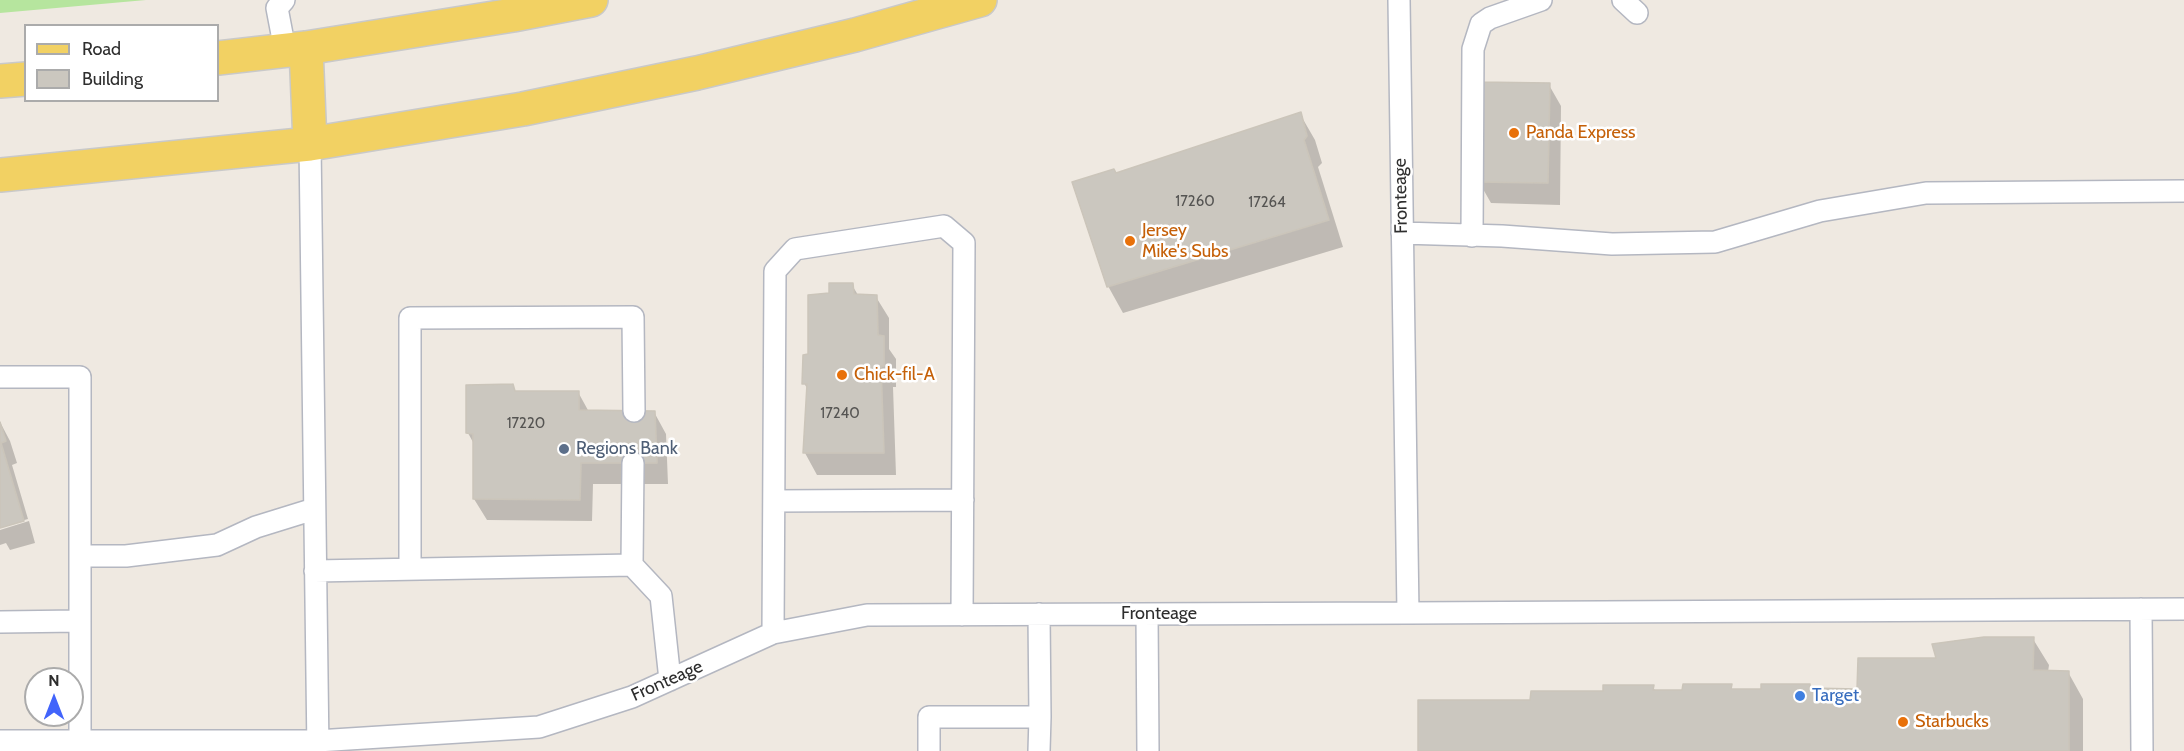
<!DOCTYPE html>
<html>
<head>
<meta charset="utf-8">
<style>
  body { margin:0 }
  #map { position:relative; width:2184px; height:751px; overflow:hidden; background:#efe9e1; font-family:Cabin,sans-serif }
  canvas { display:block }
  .legend { position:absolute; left:24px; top:24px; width:195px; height:78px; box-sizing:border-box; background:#fff; border:2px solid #ababab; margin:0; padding:8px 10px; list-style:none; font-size:18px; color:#2e2e2e }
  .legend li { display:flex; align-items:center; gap:12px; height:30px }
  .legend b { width:30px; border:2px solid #ababab }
  .north { position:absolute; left:24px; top:667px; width:60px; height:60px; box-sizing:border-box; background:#fff; border:2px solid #ababab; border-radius:50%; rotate:0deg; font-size:16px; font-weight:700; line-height:24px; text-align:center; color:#2e2e2e }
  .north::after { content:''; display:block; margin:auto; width:21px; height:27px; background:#4264fb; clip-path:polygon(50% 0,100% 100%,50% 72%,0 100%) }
</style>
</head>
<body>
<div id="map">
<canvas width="2184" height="751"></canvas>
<ul class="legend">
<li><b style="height:8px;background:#f2d163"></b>Road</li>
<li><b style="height:16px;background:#cbc7bf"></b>Building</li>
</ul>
<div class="north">N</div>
</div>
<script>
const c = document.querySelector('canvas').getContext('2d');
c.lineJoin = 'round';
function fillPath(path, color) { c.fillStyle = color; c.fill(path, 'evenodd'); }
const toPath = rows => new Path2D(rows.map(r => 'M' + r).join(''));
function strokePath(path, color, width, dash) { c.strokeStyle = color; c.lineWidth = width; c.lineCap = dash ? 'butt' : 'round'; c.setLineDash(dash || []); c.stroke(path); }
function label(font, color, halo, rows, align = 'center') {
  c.font = font + ' Cabin,sans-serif'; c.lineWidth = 5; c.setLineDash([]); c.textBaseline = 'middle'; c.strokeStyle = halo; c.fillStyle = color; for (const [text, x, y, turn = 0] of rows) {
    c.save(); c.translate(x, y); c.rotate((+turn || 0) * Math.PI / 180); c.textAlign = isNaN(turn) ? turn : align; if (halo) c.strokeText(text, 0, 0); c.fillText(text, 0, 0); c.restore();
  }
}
const green = toPath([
  [0,0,146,0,0,13]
]);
const shadow = toPath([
  [1549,85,1561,106,1560,205,1491,203,1479,182],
  [1300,114,1315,140,1322,163,1318,167,1343,247,1123,313,1108,286,1116,175],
  [852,285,858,295,876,297,889,318,889,349,896,359,896,387,893,387,896,475,817,475,805,453,808,390,804,383,810,355,830,294],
  [512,386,516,393,578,392,589,412,654,412,666,434,668,484,593,484,592,521,487,520,474,499,474,444,468,433],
  [0,422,10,441,17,463,12,465,28,519,0,527],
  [29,521,35,543,10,550,6,543,0,545,0,530],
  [2033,639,2049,665,2048,672,2068,672,2083,699,2083,751,1419,751,1532,701,1653,687,1656,692,1731,686,1733,691,1809,686,1811,690,1858,691,1938,660,1934,645,1958,640]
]);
const building = toPath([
  [1479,82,1550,83,1548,183,1477,182,1479,82],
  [1301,112,1307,136,1304,140,1329,220,1107,287,1072,182,1114,169,1116,173,1301,112],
  [829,283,853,283,854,294,877,295,878,335,884,336,884,366,881,366,884,453,803,453,807,384,802,384,803,355,808,354,808,295,829,293,829,283],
  [513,384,515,391,579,391,579,410,655,411,657,463,581,463,580,500,473,499,473,434,466,433,466,385,513,384],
  [0,422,6,441,1,443,24,521,0,528,0,422],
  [1984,637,2034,637,2033,670,2069,671,2069,751,1418,751,1418,700,1530,700,1531,691,1603,691,1603,685,1654,685,1653,690,1682,690,1683,684,1732,684,1731,689,1761,689,1761,684,1810,684,1810,688,1857,689,1858,658,1936,658,1932,644,1984,637]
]);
const lane = toPath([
  [284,0,277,8,285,50],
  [1623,0,1637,13],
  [310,144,318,751],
  [1402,233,1502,236,1612,244,1715,242,1820,211,1926,193,2184,191],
  [1472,236,1473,49,1481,24,1490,18,1541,0],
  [0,377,80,377,80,741],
  [774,501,963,500],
  [80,556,126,556,217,545,256,527,314,509],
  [632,565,661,596,670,680],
  [410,568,410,318,633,317,634,411],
  [315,571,632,565,633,463],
  [2141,609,2142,751],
  [1408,613,2184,609],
  [1147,614,1148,751],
  [0,622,80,621],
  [773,633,775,271,795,249,944,226,964,243,962,615],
  [0,741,317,741,539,727,632,697,773,633,867,615,1408,613,1399,0],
  [929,751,929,717,1040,717,1039,614],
  [1039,751,1040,717]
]);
const primary = toPath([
  [306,48,310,144],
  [218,58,306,48,513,15,591,0],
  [0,81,26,79],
  [0,175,310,144,523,109,697,73,855,35,980,0]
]);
const markers = [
  [1514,133,6,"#e8710a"],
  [1130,241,6,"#e8710a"],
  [842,375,6,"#e8710a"],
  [564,449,6,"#5c6f8a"],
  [1800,696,6,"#3f7fe0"],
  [1903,722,6,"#e8710a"]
];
const numberNames = [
  ["17260",1195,202],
  ["17264",1267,203],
  ["17240",840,414],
  ["17220",526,424]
];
const foodNames = [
  ["Panda Express",1526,133],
  ["Jersey",1142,231],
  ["Mike's Subs",1142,252],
  ["Chick-fil-A",854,375],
  ["Starbucks",1915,722]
];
const streetNames = [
  ["Fronteage",1401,196,-91],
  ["Fronteage",1159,614],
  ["Fronteage",667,681,-24]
];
const serviceNames = [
  ["Regions Bank",576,449]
];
const shopNames = [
  ["Target",1812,696]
];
fillPath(green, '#b6e59e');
fillPath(shadow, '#0003');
fillPath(building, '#cbc7bf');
strokePath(building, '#cbc5ba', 1.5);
strokePath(lane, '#b4b7c1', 24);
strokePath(primary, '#c9c9c9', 36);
strokePath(lane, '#fff', 21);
strokePath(primary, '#f2d163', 33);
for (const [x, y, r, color] of markers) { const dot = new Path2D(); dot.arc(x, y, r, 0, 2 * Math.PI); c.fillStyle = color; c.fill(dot); strokePath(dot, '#fff', 2); }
label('15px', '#555452', null, numberNames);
label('18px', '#c56008', '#fff', foodNames, 'left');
label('18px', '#2e2e2e', '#fff', streetNames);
label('18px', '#4e5e75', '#fff', serviceNames, 'left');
label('18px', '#366cbe', '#fff', shopNames, 'left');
</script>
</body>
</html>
